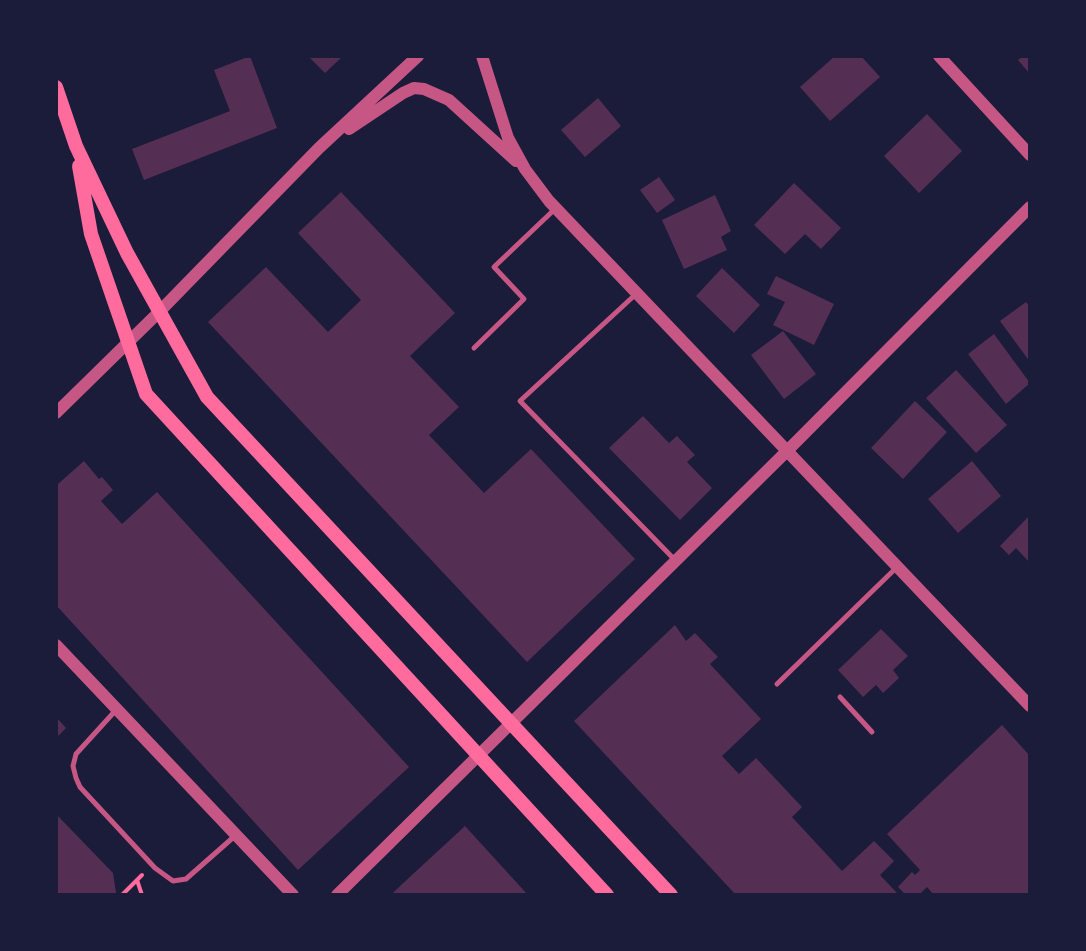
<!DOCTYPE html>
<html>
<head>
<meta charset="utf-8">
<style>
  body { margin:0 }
  #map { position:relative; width:1086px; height:951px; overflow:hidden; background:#1b1b3a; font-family:"Archivo Narrow",sans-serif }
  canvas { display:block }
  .frame { position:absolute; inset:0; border:58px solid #1b1b3a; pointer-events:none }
</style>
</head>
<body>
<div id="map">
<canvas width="1086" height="951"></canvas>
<div class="frame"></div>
</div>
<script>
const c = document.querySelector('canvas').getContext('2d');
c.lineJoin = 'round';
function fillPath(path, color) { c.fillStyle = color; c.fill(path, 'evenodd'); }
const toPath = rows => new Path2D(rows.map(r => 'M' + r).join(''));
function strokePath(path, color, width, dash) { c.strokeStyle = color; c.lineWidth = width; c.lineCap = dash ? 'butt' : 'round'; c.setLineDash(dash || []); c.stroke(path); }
const building = toPath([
  [250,56,277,128,144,180,132,149,230,111,214,70],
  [308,56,343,56,325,73],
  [835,56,861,56,880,77,830,121,800,87],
  [1023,56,1030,56,1030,74,1018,60],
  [598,98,621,126,585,157,561,130],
  [927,114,962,151,919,193,884,156],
  [659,177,675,200,657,213,640,190],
  [794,183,841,228,821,249,805,234,785,254,754,225],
  [341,192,455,313,410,356,459,407,429,435,484,493,531,449,635,559,527,662,208,322,266,267,328,332,361,300,298,233],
  [715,195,731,231,721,237,727,250,684,269,662,220],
  [722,268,760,305,734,333,696,296],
  [776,276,834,304,814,345,773,325,785,302,767,294],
  [1026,302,1030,307,1030,362,1000,321],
  [783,331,816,374,784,399,751,355],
  [994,334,1030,383,1006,404,968,354],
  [956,370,1007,425,976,453,926,398],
  [915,401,947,432,903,479,871,448],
  [643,416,669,443,677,436,695,455,687,462,712,488,680,520,609,448],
  [84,461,99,479,102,477,113,490,101,501,122,524,157,492,409,767,298,870,56,605,56,483,58,484],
  [972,461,1001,496,958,533,928,499],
  [1030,515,1030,563,1016,548,1009,555,1000,546],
  [675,625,686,641,695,633,718,657,710,664,761,719,722,756,739,774,756,758,802,807,792,817,842,871,874,841,894,861,880,875,897,893,895,895,736,895,574,721],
  [881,629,908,656,893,670,899,678,883,693,876,685,863,697,838,670],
  [56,717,66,728,56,738],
  [1002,725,1030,756,1030,895,934,895,927,887,919,895,906,895,898,887,912,872,915,875,920,870,887,834],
  [56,814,113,873,116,893,113,895,56,895],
  [465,826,528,895,391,895,399,887]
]);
const path = toPath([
  [137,880,142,895],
  [122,895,142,875]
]);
const service = toPath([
  [636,294,520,401,674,559],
  [474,348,524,299,494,267,556,208],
  [777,684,896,568],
  [840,697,872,732],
  [116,710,76,754,73,766,76,778,80,787,155,868,173,881,186,879,236,835]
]);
const tertiary = toPath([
  [482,56,508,138,525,169,549,201,1030,706],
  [939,56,1030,155],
  [349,129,403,93,414,88,424,89,449,100,516,161],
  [56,413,160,311,319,148,418,56],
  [56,645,293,895],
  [337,895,787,451,1030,207]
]);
const secondary = toPath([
  [56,87,76,146,127,253,207,397,671,895],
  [79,166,91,234,146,394,607,895]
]);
fillPath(building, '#542f53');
strokePath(path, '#ff6b9d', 4);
strokePath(service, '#c65784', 5);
strokePath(tertiary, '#c65784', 12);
strokePath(secondary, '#ff6b9d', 14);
</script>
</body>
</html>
